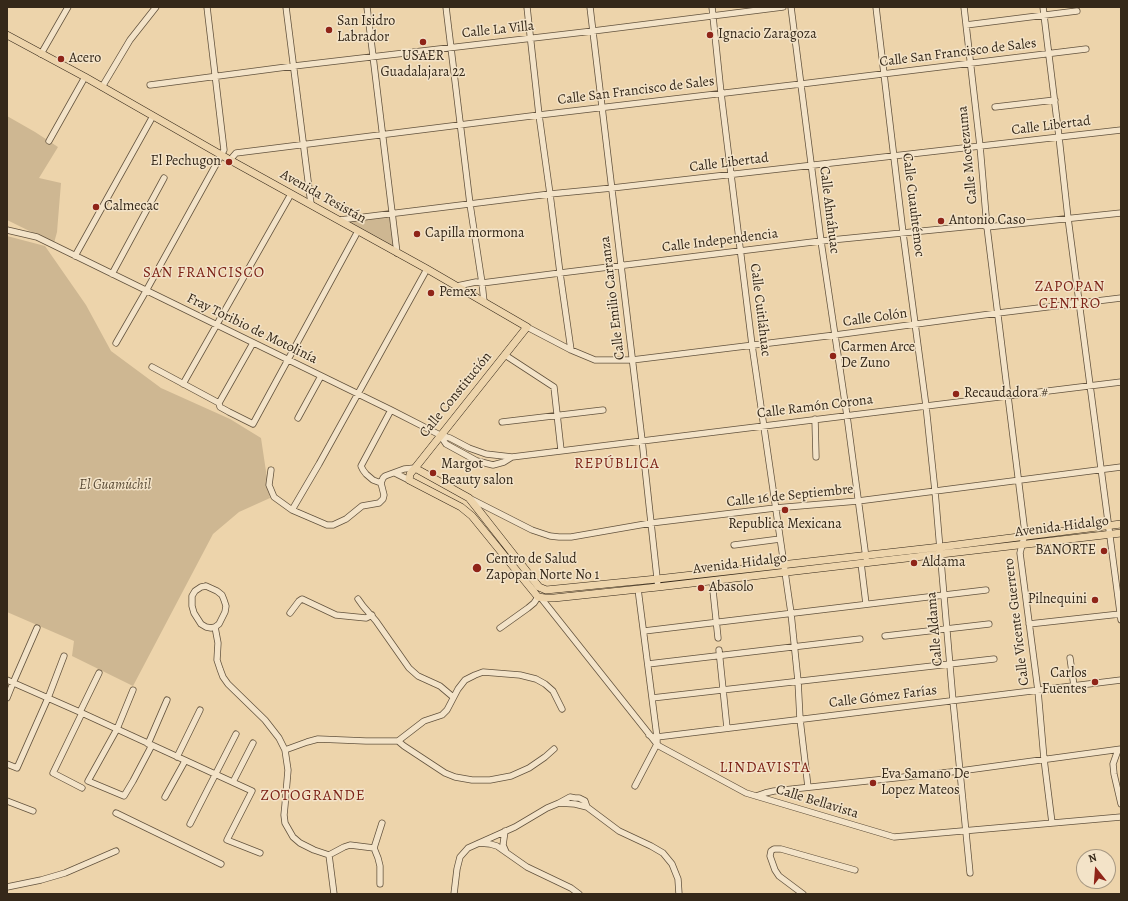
<!DOCTYPE html>
<html>
<head>
<meta charset="utf-8">
<style>
  body { margin:0 }
  #map { position:relative; width:1128px; height:901px; overflow:hidden; background:#edd4ab; font-family:Alegreya,serif }
  canvas { display:block }
  .frame { position:absolute; inset:0; border:8px solid #352819; pointer-events:none }
  .north { position:absolute; left:1076px; top:849px; width:40px; height:40px; box-sizing:border-box; background:#f3e3c8; border:1px solid #a79882; border-radius:50%; rotate:343deg; font-size:11px; font-weight:700; line-height:16px; text-align:center; color:#352819 }
  .north::after { content:''; display:block; margin:auto; width:14px; height:18px; background:#8f2418; clip-path:polygon(50% 0,100% 100%,50% 72%,0 100%) }
</style>
</head>
<body>
<div id="map">
<canvas width="1128" height="901"></canvas>
<div class="frame"></div>
<div class="north">N</div>
</div>
<script>
const c = document.querySelector('canvas').getContext('2d');
c.lineJoin = 'round';
function fillPath(path, color) { c.fillStyle = color; c.fill(path, 'evenodd'); }
const toPath = rows => new Path2D(rows.map(r => 'M' + r).join(''));
function strokePath(path, color, width, dash) { c.strokeStyle = color; c.lineWidth = width; c.lineCap = dash ? 'butt' : 'round'; c.setLineDash(dash || []); c.stroke(path); }
function label(font, color, halo, rows, align = 'center') {
  c.font = font + ' Alegreya,serif'; c.lineWidth = 3; c.setLineDash([]); c.textBaseline = 'middle'; c.strokeStyle = halo; c.fillStyle = color; for (const [text, x, y, turn = 0] of rows) {
    c.save(); c.translate(x, y); c.rotate((+turn || 0) * Math.PI / 180); c.textAlign = isNaN(turn) ? turn : align; if (halo) c.strokeText(text, 0, 0); c.fillText(text, 0, 0); c.restore();
  }
}
const green = toPath([
  [7,116,35,132,58,147,39,178,61,183,57,232,54,243,7,220],
  [390,216,394,248,350,222],
  [7,236,45,246,86,305,111,351,161,388,230,419,261,438,270,498,239,512,213,534,133,686,72,656,74,641,7,612]
]);
const minor = toPath([
  [286,7,311,204],
  [367,7,397,253],
  [446,7,470,204,482,283,484,302],
  [527,7,539,115,550,194,560,273,571,350],
  [590,7,642,440,658,587],
  [712,7,721,93,752,345,791,613,798,681,800,719,808,787],
  [791,7,821,241,847,416,866,558],
  [876,7,903,233,926,406,935,491,953,701,970,873],
  [964,7,980,146,987,227,1025,533,1020,553,1038,691,1044,759,1052,823],
  [1043,7,1059,137,1068,218,1121,620],
  [966,25,1077,11],
  [41,54,68,7],
  [150,85,294,66,593,31,783,7],
  [102,87,130,40,156,7],
  [995,107,1055,100],
  [49,141,85,77],
  [230,160,236,153,539,115,801,84,1086,49],
  [340,220,550,194,612,188,1121,130],
  [7,230,37,237,391,410,440,435,450,438,469,448,486,454,512,457],
  [75,256,153,116],
  [112,274,164,178],
  [457,286,476,282,482,283,560,273,821,241,983,225,987,227,1121,213],
  [527,327,571,350,595,360,632,360,835,335,998,313,1121,298],
  [116,343,146,291,224,150,207,7],
  [505,355,554,387,561,450],
  [152,367,219,403,220,407,229,412,253,424,358,231],
  [183,384,291,194],
  [219,403,253,343],
  [298,418,321,376],
  [815,419,816,457],
  [502,422,603,410],
  [440,435,446,444,477,461,493,465,504,462,512,457,1121,382],
  [271,470,269,485,274,497,292,510,327,525,333,525,346,519,362,506,379,503,383,499,384,495,381,483,383,478,385,476,404,469,415,468],
  [395,473,409,480],
  [381,483,373,480,366,474,363,470,361,466,391,410],
  [471,499,532,530,550,536,559,537,571,537,651,523,775,508,858,501,1121,467],
  [292,510,319,464,427,269],
  [734,545,780,539],
  [861,563,866,604],
  [712,581,718,638],
  [206,586,217,591,222,595,224,600,226,606,225,612,219,624,215,627,211,628,206,627,201,624,194,613,192,606,192,596,195,591,201,587,206,586],
  [541,598,657,744,659,746,746,793,894,837,1121,817],
  [358,599,363,606,376,621,409,668,418,676,440,686,453,697],
  [290,613,299,601,302,599,336,615,366,618,372,615],
  [1029,624,1120,614],
  [215,627,218,643,217,660,220,669,223,677,228,684,265,720,279,738,285,750,288,770,285,805,284,815,285,823,293,837,300,843,314,850,329,855,334,894],
  [500,628,528,608,534,603,538,597],
  [644,631,986,590],
  [885,636,989,624],
  [719,650,727,728],
  [1070,658,1074,686],
  [648,664,860,639],
  [7,680,82,713,252,791,227,840,260,853],
  [133,690,117,729,88,781,124,796,133,781,152,745],
  [7,698,13,683,37,628],
  [652,698,994,659],
  [80,712,99,673],
  [82,713,53,773,82,788],
  [649,735,653,737,657,737,1121,680],
  [398,741,404,746,445,773,455,777,472,780,490,780,511,776,529,768,545,757,554,749],
  [148,744,167,700],
  [285,750,307,742,318,739,366,741,398,741,424,721,442,715,447,710,458,689,465,680,475,675,483,672,520,675,536,679,545,684,553,691,562,709],
  [1118,750,1113,764,1114,774,1121,804],
  [177,757,200,710],
  [7,764,17,768,48,698,64,656],
  [233,782,253,743],
  [635,786,657,744,657,737,638,589],
  [756,796,765,793,774,791,960,771,1121,749],
  [165,797,185,761],
  [7,801,33,811],
  [559,803,570,797,575,798,579,798,585,801,587,807],
  [116,813,221,864],
  [190,824,236,734],
  [505,831,503,845,506,852],
  [479,843,490,844,497,846,527,867,571,888,579,894],
  [329,855,344,847,350,845,374,848],
  [380,884,380,866,378,858,374,848,382,823],
  [7,887,41,880,65,873,116,851],
  [454,894,457,869,460,857,468,848,515,827,547,808,559,803,575,804,587,807,619,831,651,846,663,853,672,864,678,879,679,894],
  [803,894,779,876,775,870,770,856,771,851,774,849,781,849,855,870]
]);
const major = toPath([
  [7,35,85,77,230,160,427,269,527,327,415,468,410,474,409,480,461,507,472,516,538,597,545,598,554,598,658,587,1121,533],
  [415,468,469,498,539,587,546,590,657,579,940,547,1121,524]
]);
const markers = [
  [329,30,4,"#8f2418"],
  [710,35,4,"#8f2418"],
  [423,42,4,"#8f2418"],
  [61,59,4,"#8f2418"],
  [229,162,4,"#8f2418"],
  [96,207,4,"#8f2418"],
  [941,221,4,"#8f2418"],
  [417,234,4,"#8f2418"],
  [431,293,4,"#8f2418"],
  [833,356,4,"#8f2418"],
  [956,394,4,"#8f2418"],
  [433,473,4,"#8f2418"],
  [785,510,4,"#8f2418"],
  [1104,551,4,"#8f2418"],
  [914,563,4,"#8f2418"],
  [477,568,5,"#8f2418"],
  [701,588,4,"#8f2418"],
  [1095,600,4,"#8f2418"],
  [1095,682,4,"#8f2418"],
  [873,783,4,"#8f2418"]
];
const poiNames = [
  ["San Isidro",337,22],
  ["Labrador",337,38],
  ["Ignacio Zaragoza",718,35],
  ["USAER",423,57,"center"],
  ["Guadalajara 22",423,73,"center"],
  ["Acero",69,59],
  ["El Pechugon",221,162,"right"],
  ["Calmecac",104,207],
  ["Antonio Caso",949,221],
  ["Capilla mormona",425,234],
  ["Pemex",439,293],
  ["Carmen Arce",841,348],
  ["De Zuno",841,364],
  ["Recaudadora #",964,394],
  ["Margot",441,465],
  ["Beauty salon",441,481],
  ["Republica Mexicana",785,525,"center"],
  ["BANORTE",1096,551,"right"],
  ["Centro de Salud",486,560],
  ["Zapopan Norte No 1",486,576],
  ["Aldama",922,563],
  ["Abasolo",709,588],
  ["Pilnequini",1087,600,"right"],
  ["Carlos",1087,674,"right"],
  ["Fuentes",1087,690,"right"],
  ["Eva Samano De",881,775],
  ["Lopez Mateos",881,791]
];
const streetNames = [
  ["Calle La Villa",498,30,-6],
  ["Calle San Francisco de Sales",958,53,-7],
  ["Calle San Francisco de Sales",636,91,-7],
  ["Calle Libertad",1051,126,-7],
  ["Calle Moctezuma",968,155,-96],
  ["Calle Libertad",729,163,-7],
  ["Avenida Tesistán",323,197,29],
  ["Calle Cuauhtémoc",913,205,83],
  ["Calle Ahnáhuac",829,210,83],
  ["Calle Independencia",720,241,-7],
  ["Calle Emilio Carranza",613,298,-97],
  ["Calle Cuitláhuac",760,310,83],
  ["Calle Colón",875,318,-8],
  ["Fray Toribio de Motolinía",252,329,26],
  ["Calle Constitución",456,395,-51],
  ["Calle Ramón Corona",815,407,-7],
  ["Calle 16 de Septiembre",790,496,-6],
  ["Avenida Hidalgo",1062,527,-7],
  ["Avenida Hidalgo",740,564,-7],
  ["Calle Vicente Guerrero",1017,622,-97],
  ["Calle Aldama",935,629,-95],
  ["Calle Gómez Farías",883,697,-7],
  ["Calle Bellavista",817,802,17]
];
const parkNames = [
  ["El Guamúchil",115,486]
];
const neighbourhoodNames = [
  ["SAN FRANCISCO",204,273],
  ["ZAPOPAN",1070,287],
  ["CENTRO",1070,304],
  ["REPÚBLICA",617,464],
  ["LINDAVISTA",765,768],
  ["ZOTOGRANDE",313,796]
];
fillPath(green, '#ceb792');
strokePath(minor, '#63533e', 7);
strokePath(major, '#352819', 8);
strokePath(minor, '#f3e3c8', 5.5);
strokePath(major, '#edd4ab', 7);
for (const [x, y, r, color] of markers) { const dot = new Path2D(); dot.arc(x, y, r, 0, 2 * Math.PI); c.fillStyle = color; c.fill(dot); strokePath(dot, '#f3e3c8', 1.5); }
label('14px', '#352819', '#f3e3c8', poiNames, 'left');
label('14px', '#352819', '#f3e3c8', streetNames);
label('italic 14px', '#5b4c37', '#f3e3c8', parkNames);
c.letterSpacing = '1px';
label('15px', '#7a1f14', '#f3e3c8', neighbourhoodNames);
c.letterSpacing = '0px';
</script>
</body>
</html>
